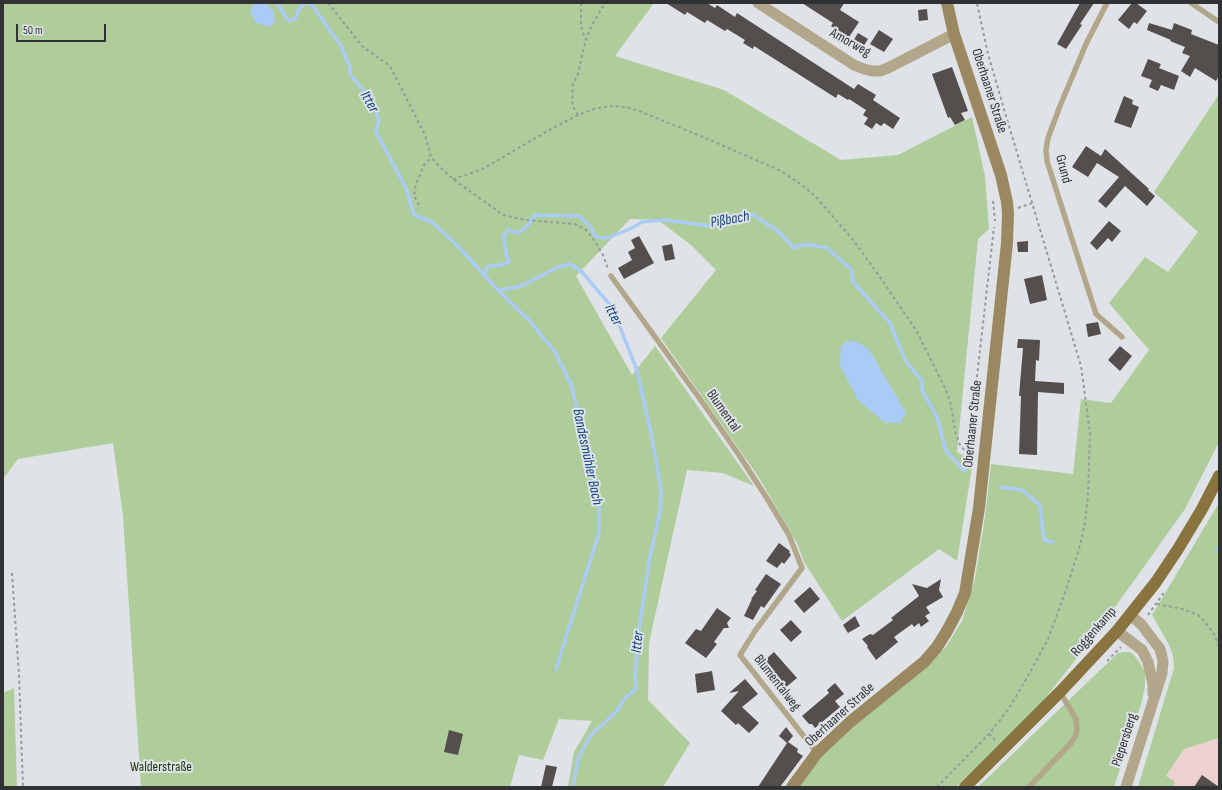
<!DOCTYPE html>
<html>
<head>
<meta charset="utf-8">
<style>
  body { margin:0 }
  #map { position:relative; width:1222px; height:790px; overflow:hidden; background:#dfe3e8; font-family:"Sofia Sans Condensed",sans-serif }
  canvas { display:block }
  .frame { position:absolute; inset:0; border:4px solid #303234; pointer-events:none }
  .scale { position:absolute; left:16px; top:24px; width:90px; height:18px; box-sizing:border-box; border:2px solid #303234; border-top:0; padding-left:5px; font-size:12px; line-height:14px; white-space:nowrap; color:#303234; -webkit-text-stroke:3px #dfe3e8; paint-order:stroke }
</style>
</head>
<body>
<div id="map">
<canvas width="1222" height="790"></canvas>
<div class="frame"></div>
<div class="scale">50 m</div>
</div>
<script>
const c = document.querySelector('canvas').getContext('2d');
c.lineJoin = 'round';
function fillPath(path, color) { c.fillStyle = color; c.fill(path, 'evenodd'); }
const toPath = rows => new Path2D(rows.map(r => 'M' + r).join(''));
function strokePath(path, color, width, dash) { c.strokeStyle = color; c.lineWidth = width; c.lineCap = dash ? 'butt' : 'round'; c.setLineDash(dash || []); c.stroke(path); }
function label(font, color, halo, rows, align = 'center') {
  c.font = font + ' "Sofia Sans Condensed",sans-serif'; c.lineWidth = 4; c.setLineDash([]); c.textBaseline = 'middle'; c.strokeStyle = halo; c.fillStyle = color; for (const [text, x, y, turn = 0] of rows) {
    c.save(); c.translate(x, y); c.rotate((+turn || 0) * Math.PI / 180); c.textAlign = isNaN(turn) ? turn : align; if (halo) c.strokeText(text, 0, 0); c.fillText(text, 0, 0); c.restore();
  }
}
const industrial = toPath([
  [1219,738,1219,787,1173,787,1174,782,1166,777,1184,749]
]);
const green = toPath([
  [3,3,654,3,615,56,724,90,841,160,898,155,972,117,985,176,989,229,978,239,957,452,973,461,957,561,939,549,842,621,804,562,797,543,758,476,661,338,716,270,691,245,658,220,630,219,576,276,632,375,655,346,754,486,723,473,687,470,649,643,648,700,690,743,663,787,568,787,574,752,592,721,559,719,543,760,519,755,510,787,141,787,123,516,113,443,18,459,3,479],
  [1219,94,1219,442,1185,509,1096,634,1039,706,956,787,799,787,819,757,840,738,921,671,946,647,962,621,975,578,985,517,991,464,1073,474,1081,399,1111,403,1149,350,1109,303,1145,257,1168,272,1198,232,1154,192],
  [1219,503,1219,738,1184,749,1166,776,1175,782,1173,787,1138,787,1174,668,1173,656,1169,645,1152,615],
  [1123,652,1130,652,1134,655,1140,663,1145,672,1145,686,1142,701,1114,787,978,787,1118,653],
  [14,688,17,787,3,787,3,693]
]);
const water = toPath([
  [254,3,265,3,273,10,275,21,271,27,256,23,250,11],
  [847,341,855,341,869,349,906,413,900,423,885,423,858,400,840,366,841,346]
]);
const stream = toPath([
  [276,3,280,7,288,21,295,19,300,7,306,3],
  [308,3,314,8,341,46,350,67,350,74,373,103,379,120,376,132,406,188,414,215,432,222,456,244,498,290,513,288,526,284,558,267,570,264,581,271,612,307,637,370,651,433,661,488,660,512,650,557,639,629,635,675,636,689,625,698,616,712,590,736,578,759,573,787],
  [484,275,488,266,501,265,509,262,506,253,504,235,508,230,519,233,528,225,535,215,579,216,590,226,596,237,607,238,632,228,642,222,665,220,710,226,752,214,779,232,794,248,805,244,827,248,851,269,853,282,890,323,905,360,922,381,922,390,937,417,946,451,965,471],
  [498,290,529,320,555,352,571,384,599,499,599,533,556,669],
  [1001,487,1022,490,1040,505,1044,540,1053,542],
  [1216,549,1219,549]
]);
const building = toPath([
  [666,3,707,3,715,8,717,5,735,17,737,13,854,89,858,84,876,95,873,100,900,118,893,129,884,123,881,126,876,123,872,129,864,124,868,118,863,115,866,110,849,99,848,100,838,94,836,98,754,46,753,49,743,43,745,40,727,29,725,31,707,20,705,23,687,12,685,15],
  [802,3,844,3,840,10,859,22,849,37,831,26,833,23],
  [1080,3,1094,3,1080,24,1082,25,1066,49,1057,44],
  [1132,3,1136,3,1147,11,1137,24,1134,22,1129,29,1118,20],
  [927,9,928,20,919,21,918,10],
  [1149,23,1172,30,1174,23,1192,30,1191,34,1219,45,1219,76,1216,81,1195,68,1190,77,1181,71,1190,56,1182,53,1185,47,1170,41,1171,40,1147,30],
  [879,30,893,39,884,52,870,44],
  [858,33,868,39,862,49,852,43],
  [1148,59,1161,64,1159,68,1179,76,1174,90,1161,85,1158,91,1149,87,1152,80,1141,76],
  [952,67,968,111,961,113,965,120,955,125,950,117,948,118,932,74],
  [1124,96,1133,100,1132,104,1139,107,1131,128,1114,122],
  [1086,146,1101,156,1105,149,1149,189,1148,190,1155,196,1147,206,1125,186,1106,208,1098,201,1119,177,1097,163,1088,177,1072,167],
  [1109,221,1121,231,1112,242,1108,238,1097,250,1090,243],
  [639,236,654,263,624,279,618,268,632,260,628,252,635,248,631,240],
  [1028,241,1028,252,1018,252,1017,242],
  [672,244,675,259,665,261,662,246],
  [1042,275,1047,300,1030,304,1024,279],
  [1098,322,1101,334,1088,337,1086,324],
  [1018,339,1040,340,1039,361,1036,360,1035,381,1064,383,1064,394,1038,392,1037,455,1019,454,1021,396,1019,396,1023,348,1017,348],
  [1120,346,1132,356,1120,371,1108,360],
  [779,543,790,551,789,552,791,555,784,564,782,562,777,568,766,561],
  [766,574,781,584,764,608,761,606,753,620,744,616,752,599,751,599,757,591,755,590],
  [941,579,939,590,943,597,926,607,930,613,925,616,929,621,921,627,919,623,914,627,912,624,894,637,898,642,876,660,867,647,868,646,862,639,870,634,873,635,893,620,891,618,919,596,912,584,927,588],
  [810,587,820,599,804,613,794,601],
  [717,608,731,618,727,623,729,628,724,628,714,642,717,644,706,658,685,643,696,629,701,631],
  [855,616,860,626,848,633,843,625],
  [791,620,802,632,791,642,780,630],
  [774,652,797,678,785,688,762,663],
  [712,671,715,690,697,693,695,674],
  [745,679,758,694,742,707,759,723,749,733,738,723,736,725,721,711,739,691,729,693],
  [835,683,844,694,835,701,840,707,815,728,812,724,809,724,802,716,829,693,827,690],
  [786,727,793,736,788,742,798,749,797,752,803,756,780,787,758,787,787,743,779,736],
  [449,730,463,734,458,755,444,752],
  [546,765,557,767,552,787,541,787],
  [1202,775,1219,787,1194,787]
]);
const path = toPath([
  [328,3,363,47,390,66,425,135,431,157,439,166,453,179,503,215,526,220,575,224,586,230,594,240,603,255,608,269],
  [581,3,581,26,585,39],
  [578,115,574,108,572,101,573,84,578,74,586,39,592,25,605,3],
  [453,179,481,170,551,129,578,115,594,109,612,106,626,107,639,111,708,139,781,171,802,185,816,197,854,241,882,280,916,330,946,390,951,405,955,431,960,445,965,451,973,456],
  [993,201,995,221],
  [419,205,414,196,416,184,424,165,431,157],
  [1018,208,1032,203],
  [977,401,976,385,994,227],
  [12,573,19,675,23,787],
  [1157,604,1182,609,1198,615,1205,622,1214,634,1219,647],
  [1148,615,1165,591],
  [1107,661,1121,647],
  [989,734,995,740],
  [937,787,989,734,1008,710,1028,676,1048,639,1066,590,1079,549,1085,522,1088,496,1090,433,1081,366,1006,116,988,54,977,3]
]);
const lane = toPath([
  [1107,3,1086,44,1060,106,1048,138,1046,150,1047,161,1096,314,1122,337],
  [1191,3,1219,22],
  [611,276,705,406,739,455,768,500,789,535,802,568,755,631,740,655,817,753],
  [1029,787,1071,743,1076,735,1077,728,1076,719,1060,692]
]);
const street = toPath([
  [758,3,854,65,864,69,872,71,880,71,888,68,954,34],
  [1117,631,1142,650,1148,662,1153,684,1153,694],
  [1126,787,1162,673,1163,661,1160,649,1141,624,1130,615]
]);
const secondary = toPath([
  [792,787,817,753,850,722,924,662,937,647,947,631,957,612,965,593,979,508,1007,243,1008,213,1007,202,1001,175,954,34,947,3]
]);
const primary = toPath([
  [965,787,1060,692,1117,631,1156,582,1178,549,1202,509,1219,476]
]);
const streetNames = [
  ["Amorweg",850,43,29],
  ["Oberhaaner Straße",989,91,72],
  ["Grund",1063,169,75],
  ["Blumental",723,411,55],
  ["Oberhaaner Straße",973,424,-84],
  ["Roggenkamp",1094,632,-49],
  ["Blumentalweg",777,683,52],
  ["Oberhaaner Straße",840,715,-42],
  ["Piepersberg",1125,740,-72]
];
const parkNames = [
  ["Walderstraße",161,767]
];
const waterNames = [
  ["Itter",369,102,59],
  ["Pißbach",730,220,-10],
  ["Itter",613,315,63],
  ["Bandesmühler Bach",587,457,78],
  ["Itter",638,642,-84]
];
fillPath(industrial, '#ecd1d0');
fillPath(green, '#aecd9b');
fillPath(water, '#aacbf6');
strokePath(stream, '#aacbf6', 3.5);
fillPath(building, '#544e4d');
strokePath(path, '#96999d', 2, [3, 3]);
strokePath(lane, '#b2a78b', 5.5);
strokePath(street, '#b2a78b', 11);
strokePath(secondary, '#9a8960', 12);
strokePath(primary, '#897440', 12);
label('14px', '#303234', '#dfe3e8', streetNames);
label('14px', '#1c330a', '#dfe3e8', parkNames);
label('italic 15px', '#0b4281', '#dfe3e8', waterNames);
</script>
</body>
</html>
